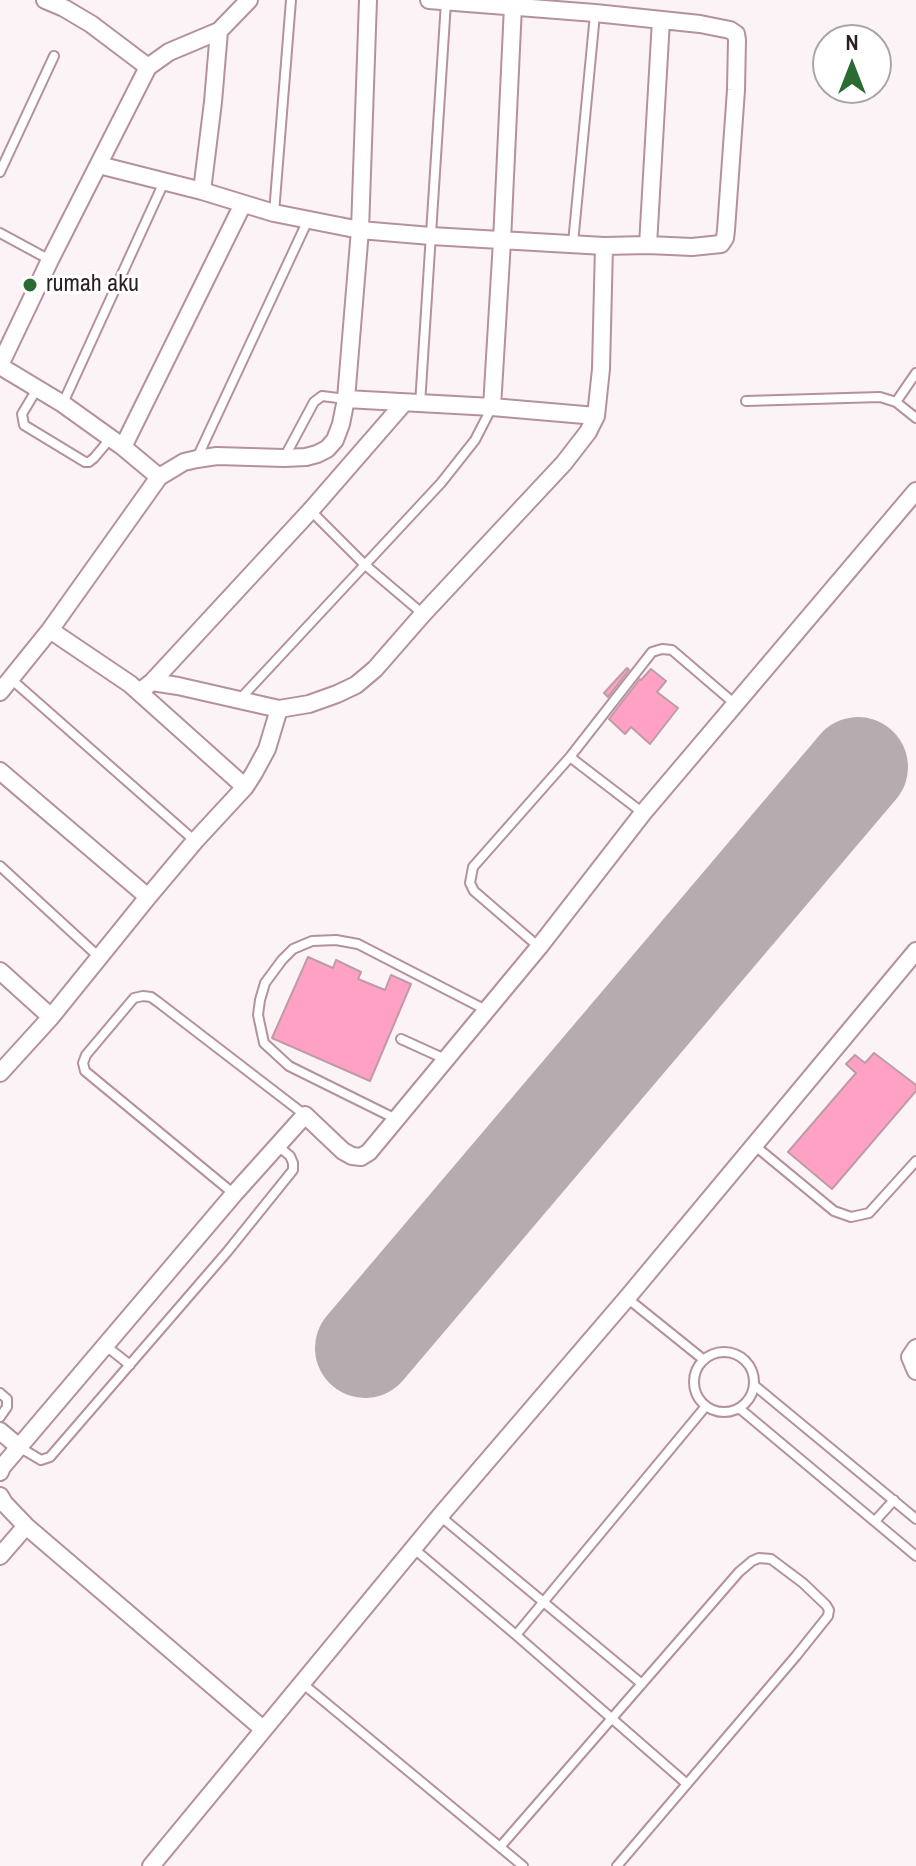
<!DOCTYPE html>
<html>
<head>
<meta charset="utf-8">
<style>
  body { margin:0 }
  #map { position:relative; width:916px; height:1866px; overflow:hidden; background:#fbf3f5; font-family:"Archivo Narrow",sans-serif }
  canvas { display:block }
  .north { position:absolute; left:812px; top:24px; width:80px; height:80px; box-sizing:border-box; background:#fff; border:2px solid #aba5a7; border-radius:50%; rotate:0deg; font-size:22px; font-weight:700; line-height:32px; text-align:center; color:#2c1f23 }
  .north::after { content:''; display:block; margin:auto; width:28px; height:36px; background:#2a6a33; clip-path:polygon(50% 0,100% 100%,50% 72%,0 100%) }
</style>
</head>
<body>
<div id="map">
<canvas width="916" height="1866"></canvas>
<div class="north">N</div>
</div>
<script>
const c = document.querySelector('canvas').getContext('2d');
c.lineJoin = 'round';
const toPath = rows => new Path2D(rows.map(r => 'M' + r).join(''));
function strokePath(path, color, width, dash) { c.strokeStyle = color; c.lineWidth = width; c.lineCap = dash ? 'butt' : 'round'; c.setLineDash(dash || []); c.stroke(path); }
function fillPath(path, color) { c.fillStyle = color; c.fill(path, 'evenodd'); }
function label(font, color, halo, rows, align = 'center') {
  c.font = font + ' "Archivo Narrow",sans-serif'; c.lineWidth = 6; c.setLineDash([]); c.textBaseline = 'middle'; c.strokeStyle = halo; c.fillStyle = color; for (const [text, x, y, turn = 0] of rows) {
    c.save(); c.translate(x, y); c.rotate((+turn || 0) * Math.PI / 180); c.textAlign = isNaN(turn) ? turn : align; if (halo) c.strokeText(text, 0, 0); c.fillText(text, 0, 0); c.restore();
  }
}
const runway = toPath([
  [365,1348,858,767]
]);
const building = toPath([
  [627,668,629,670,608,697,604,693,627,668],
  [651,669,666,681,657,692,678,708,650,744,631,727,625,734,609,719,640,679,641,680,651,669],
  [308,957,333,968,336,960,361,972,358,979,385,990,391,975,411,984,370,1081,272,1038,308,957],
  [874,1053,916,1085,916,1091,832,1189,788,1152,856,1073,846,1064,855,1055,865,1063,874,1053]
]);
const service = toPath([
  [0,172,54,56],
  [274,213,291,0],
  [0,233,50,260],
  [573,243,595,14],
  [37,389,22,414,24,425,85,462,89,462,94,458,110,439],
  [746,401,880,397,896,402,916,418],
  [896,402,916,373],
  [63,403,164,182],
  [420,404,446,2],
  [197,458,308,220],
  [284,458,314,402,322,396,346,399],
  [311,511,364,564,423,614],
  [11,679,195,841],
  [240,699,441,483,475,440,492,407],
  [570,757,652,652,662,649,672,650,735,704],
  [0,866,99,957],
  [539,947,474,891,470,883,473,867,570,757,643,813],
  [401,1039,445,1059],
  [396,1119,289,1066,264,1043,258,1015,260,1000,265,983,282,960,293,949,312,941,336,940,358,944,486,1010],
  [754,1145,834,1211,851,1217,869,1213,916,1161],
  [234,1194,85,1071,83,1063,86,1055,134,998,143,996,151,997,158,1002,305,1115],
  [627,1298,704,1360],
  [106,1346,130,1365],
  '694 1382a30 30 0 1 1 60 0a30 30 0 1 1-60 0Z',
  [754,1385,916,1519],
  [0,1393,7,1399,7,1407,0,1417],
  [739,1408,916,1556],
  [19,1447,41,1460,50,1457,227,1252,293,1170,293,1163,290,1156,278,1146],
  [440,1516,642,1684],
  [875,1521,894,1500],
  [413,1548,516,1635,687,1784],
  [516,1635,706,1406],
  [302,1683,523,1866],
  [500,1847,739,1572,752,1561,759,1558,771,1559,803,1583,826,1605,829,1610,828,1616,796,1656,617,1866]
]);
const minor = toPath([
  [45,0,64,8,91,24,148,67],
  [219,31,213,102,202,191,274,213,360,230,431,236,604,246,648,245,692,247,721,244,725,238,726,230,736,90,737,40,736,34,730,30,700,24,595,13,429,0],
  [99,165,202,191],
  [648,245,661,20],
  [0,365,50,260,148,67,169,52,219,31,249,0],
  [0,366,63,404,123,447,159,477],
  [346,399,492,407,596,416],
  [492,407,502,241,513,6],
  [123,447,243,204],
  [50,630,130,684,245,787],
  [0,692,50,630,159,477,184,462,197,459,217,456,284,458,306,457,317,454,327,449,335,440,341,424,346,399,360,230,368,0],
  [139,692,152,682,311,510,404,403],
  [279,709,309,704,337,694,356,685,375,669,423,614,564,463,588,432,596,416,601,369,604,246],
  [0,771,148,897],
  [0,971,51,1017],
  [0,1073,51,1017,148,897,195,841,245,787,254,773,267,749,279,709,178,686,152,682],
  [916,1348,910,1357,916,1371],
  [0,1431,19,1447],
  [0,1472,2,1467,234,1194,305,1115,343,1151,352,1156,361,1157,369,1152,539,947,643,813,916,491],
  [0,1496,4,1503,26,1526,263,1729],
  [0,1556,26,1526],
  [151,1866,440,1516,627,1298,916,951]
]);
const markers = [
  [30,285,8,"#2a6a33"]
];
const poiNames = [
  ["rumah aku",46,285]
];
strokePath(runway, '#b6acb0', 100);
fillPath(building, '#ffa1c4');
strokePath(building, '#bf9ba7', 2);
strokePath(service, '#b5919d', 12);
strokePath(minor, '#b5919d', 20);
strokePath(service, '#fff', 8);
strokePath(minor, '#fff', 16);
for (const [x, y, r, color] of markers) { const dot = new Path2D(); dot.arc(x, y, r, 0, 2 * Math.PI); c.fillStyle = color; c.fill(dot); strokePath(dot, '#fff', 3); }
label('24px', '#2c1f23', '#fff', poiNames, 'left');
</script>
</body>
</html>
